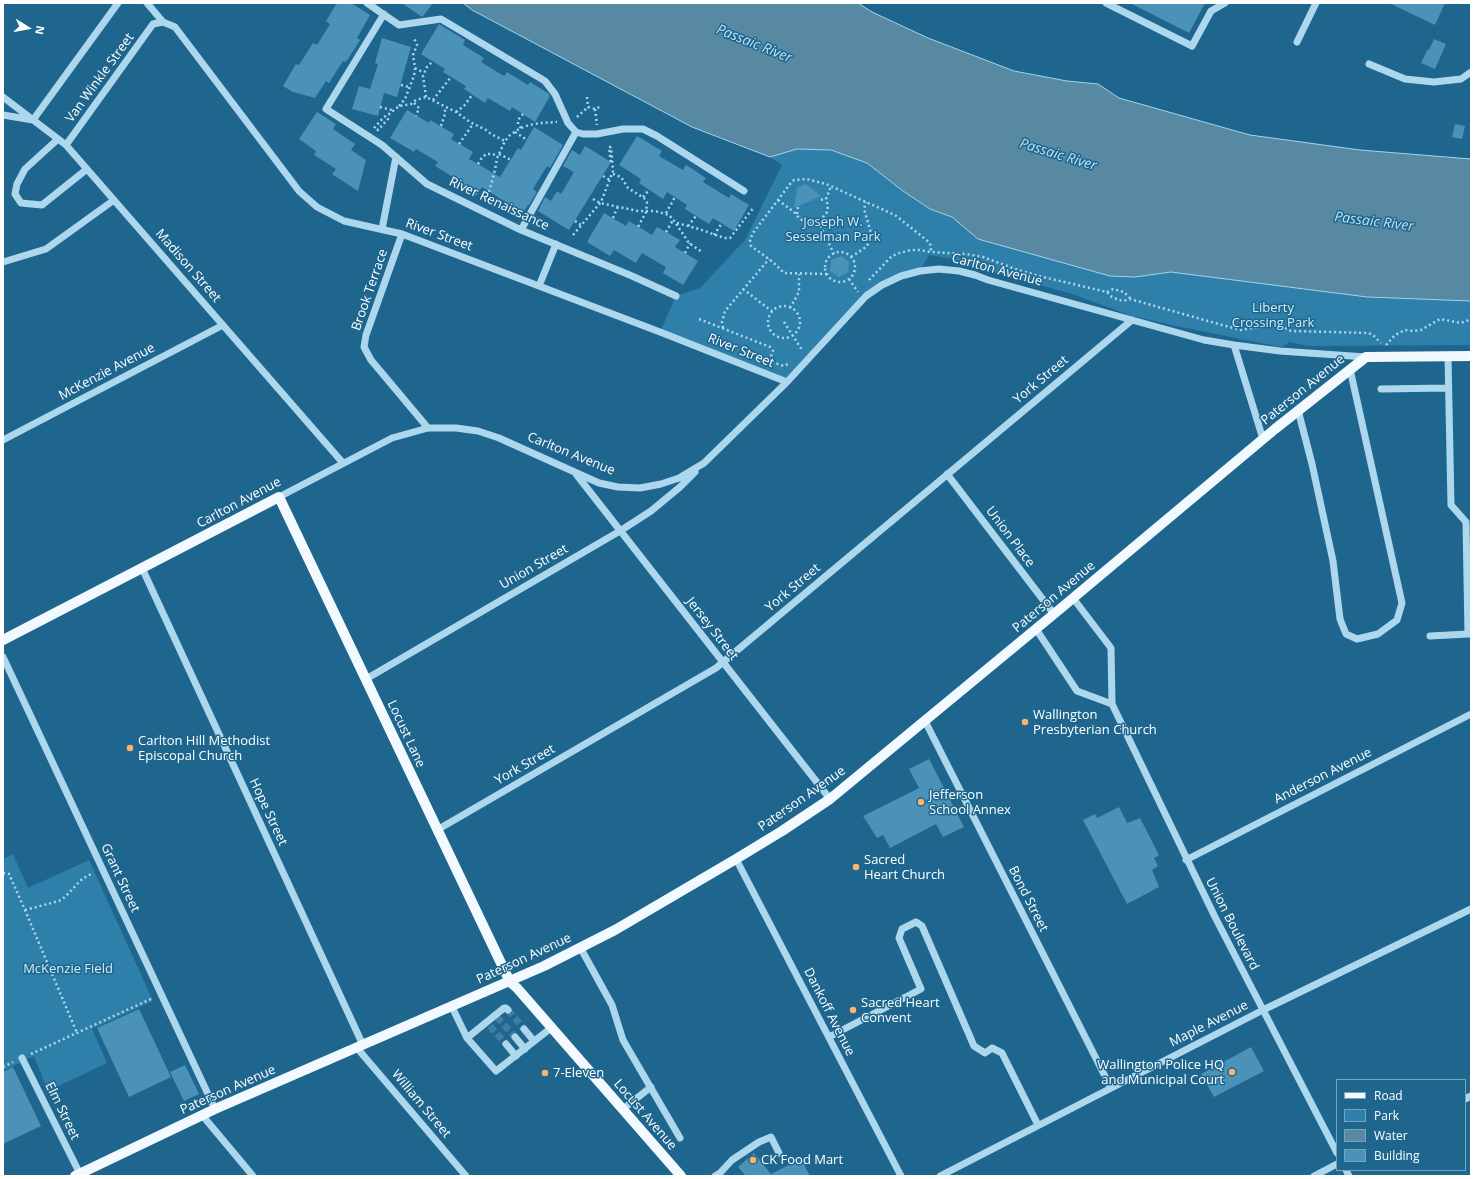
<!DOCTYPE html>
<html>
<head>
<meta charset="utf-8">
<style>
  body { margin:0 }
  #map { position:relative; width:1474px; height:1179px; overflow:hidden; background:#1e668e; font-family:"Open Sans",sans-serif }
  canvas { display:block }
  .frame { position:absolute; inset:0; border:4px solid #fff; pointer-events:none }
  .legend { position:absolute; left:1336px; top:1079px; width:130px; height:92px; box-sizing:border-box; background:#1e668e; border:1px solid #78a3bb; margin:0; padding:5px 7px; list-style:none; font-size:12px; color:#fff }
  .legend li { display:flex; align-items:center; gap:8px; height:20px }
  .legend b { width:20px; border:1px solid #78a3bb }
  .north { position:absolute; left:8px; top:8px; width:40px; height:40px; -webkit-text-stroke:3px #1e668e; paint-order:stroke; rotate:101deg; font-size:11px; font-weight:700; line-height:16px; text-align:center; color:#fff }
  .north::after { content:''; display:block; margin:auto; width:14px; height:18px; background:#fff; clip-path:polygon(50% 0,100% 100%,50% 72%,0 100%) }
</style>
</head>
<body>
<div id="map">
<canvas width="1474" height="1179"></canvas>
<div class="frame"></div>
<ul class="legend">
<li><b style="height:5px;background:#f3faff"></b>Road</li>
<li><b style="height:11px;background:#2e80aa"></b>Park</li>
<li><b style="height:11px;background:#5789a3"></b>Water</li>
<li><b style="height:11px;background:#4b92b8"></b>Building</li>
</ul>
<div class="north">N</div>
</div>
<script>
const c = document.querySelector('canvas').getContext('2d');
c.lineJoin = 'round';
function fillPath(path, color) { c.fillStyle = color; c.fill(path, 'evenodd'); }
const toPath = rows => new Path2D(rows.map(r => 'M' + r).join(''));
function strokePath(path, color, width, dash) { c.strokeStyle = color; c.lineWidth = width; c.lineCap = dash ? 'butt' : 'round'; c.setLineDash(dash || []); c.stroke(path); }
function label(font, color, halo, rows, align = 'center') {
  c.font = font + ' "Open Sans",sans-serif'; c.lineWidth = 3; c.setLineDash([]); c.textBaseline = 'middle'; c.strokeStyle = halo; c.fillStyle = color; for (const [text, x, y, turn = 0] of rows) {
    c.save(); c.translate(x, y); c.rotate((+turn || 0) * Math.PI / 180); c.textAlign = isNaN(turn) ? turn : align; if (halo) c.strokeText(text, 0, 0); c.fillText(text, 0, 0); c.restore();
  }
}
const green = toPath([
  [797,149,831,150,867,163,903,191,929,209,952,217,978,239,1135,277,1171,272,1367,297,1471,301,1471,345,1307,346,1290,342,1281,347,1176,326,1129,315,1072,294,989,271,948,258,929,255,920,271,866,296,787,382,660,332,676,296,700,288,745,240,782,165,770,157],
  [13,854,28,888,89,860,153,1001,92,1029,107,1063,48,1091,34,1056,3,1071,3,859]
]);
const water = toPath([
  [463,3,858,3,872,12,928,38,1014,71,1067,81,1098,84,1119,98,1250,135,1360,150,1471,159,1471,301,1367,297,1171,272,1135,277,1110,276,978,239,952,217,930,209,903,191,867,163,831,150,797,149,770,157,692,127,472,10,463,3]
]);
const building = toPath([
  [337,3,351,3,370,15,357,38,360,40,346,62,343,61,329,83,326,81,315,98,293,92,283,86,296,64,299,65,313,43,317,45,330,24,326,21],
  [402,3,433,3,423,16,422,17],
  [1130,3,1205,3,1189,33],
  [1389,3,1445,3,1435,25],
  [439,24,465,40,463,45,484,58,481,62,504,76,507,72,528,85,530,82,548,93,550,96,535,122,512,107,510,111,488,98,485,103,464,89,466,86,443,72,445,69,421,54],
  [382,38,411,47,397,97,384,93,378,116,352,109,359,86,370,89,378,64,375,63],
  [1434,39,1446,44,1435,69,1421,63,1428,49,1429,50],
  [407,110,429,123,430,120,454,134,451,139,473,152,469,159,500,177,518,148,521,150,534,127,563,145,550,168,547,166,533,189,537,192,529,205,528,205,523,213,482,187,476,196,455,184,458,180,435,166,438,162,416,149,414,152,390,138],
  [317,112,336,124,333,129,355,144,351,150,366,160,358,191,332,174,336,169,314,155,316,151,299,139],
  [1455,124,1465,126,1462,139,1452,137],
  [637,136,662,151,659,156,683,170,686,165,706,178,703,182,729,198,731,194,749,205,734,231,713,218,709,224,685,209,687,205,667,192,663,199,639,183,641,179,619,165],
  [585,146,611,162,569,230,538,211,545,197,551,201,557,191,561,194,574,172,563,166,572,150,580,155],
  [806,184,821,196,794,208,797,188],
  [604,213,626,226,629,221,652,235,657,227,680,240,675,247,698,261,683,285,663,273,666,267,642,253,636,263,614,250,610,256,587,242],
  [841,256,849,262,848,272,839,277,830,271,831,260],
  [929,759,964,827,943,837,936,824,890,848,883,835,877,838,863,816,919,788,909,769],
  [1119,807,1127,823,1140,818,1159,855,1154,858,1158,866,1152,870,1159,887,1127,904,1083,820,1095,814,1097,818],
  [139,1009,171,1077,129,1097,97,1028],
  [1251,1047,1264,1071,1214,1097,1201,1074],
  [185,1065,199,1094,184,1101,170,1072],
  [13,1067,41,1126,3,1144,3,1072],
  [754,1153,771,1174,801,1159,810,1176,746,1176,738,1167]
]);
const minorTunnel = toPath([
  [508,1010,524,1029],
  [497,1017,515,1037],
  [490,1026,506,1044]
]);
const path = toPath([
  [415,68,424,73],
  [401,85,409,87],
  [426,97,423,76,427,67,433,61],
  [587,97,588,107,595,109,602,106],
  [433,100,451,77],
  [414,103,419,108,416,116],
  [399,106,405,99,414,76,415,68,413,55,417,45,414,38],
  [380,107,392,110],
  [595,109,597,125],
  [456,112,464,106,472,95],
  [577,117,588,107],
  [441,126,445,114,445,107],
  [374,128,384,117,388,115,399,106,411,104,416,100,426,97,456,112,470,122,486,130,491,134,505,141],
  [521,128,518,124,518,120,523,114],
  [377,129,378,130,388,119,388,115],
  [515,132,527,140],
  [459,144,473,124],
  [611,147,609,147,611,164],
  [499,154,511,160],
  [478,164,481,159,486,154,493,154,498,157],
  [613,174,621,177,628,188,644,198,647,202,646,212,638,227],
  [603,176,610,180],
  [489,192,495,170,497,158,505,141,510,135,519,129,529,125,541,123,557,122],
  [643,197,649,190],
  [593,199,600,203,638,211,655,211,669,215,675,222,689,243,702,252],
  [778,200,794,212,800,219,808,223,812,223,820,221,827,212,828,206,826,199,831,186],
  [821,200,826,198],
  [666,213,675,197],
  [797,214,798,207],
  [613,218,618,206],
  [575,221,581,225],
  [818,221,834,254],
  [677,223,699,229,724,238,730,238,754,207],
  [688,226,696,216],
  [666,232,673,220],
  [573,235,601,202,613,171,611,147],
  [714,235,722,223],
  '825 267a15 15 0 1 1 30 0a15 15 0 1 1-30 0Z',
  [685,253,690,243],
  [851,257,866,247,871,240,871,233,864,209,866,202],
  [827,274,784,273,773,262,751,246,750,240,753,233,790,184,794,180,806,179,826,184,895,215,929,242,931,246,931,252],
  [849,279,858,292],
  [869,280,891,257,896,254,911,250,919,250,931,252,966,254,983,257,1018,270,1043,277,1107,292,1112,297,1119,300,1123,301,1130,299,1240,330,1259,327,1265,323,1273,320,1280,322,1285,328,1291,331,1369,333,1374,336,1381,343],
  [743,289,773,312],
  [1107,292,1113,289,1124,292,1130,298],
  '768 322a16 16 0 1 1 32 0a16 16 0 1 1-32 0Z',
  [790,308,799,292,799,274],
  [699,319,770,347,773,351,769,361,784,366,788,364],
  [784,322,802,350],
  [723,328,722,322,725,311,769,259],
  [1386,345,1395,335,1405,330,1413,331,1421,330,1440,319,1461,323,1471,319],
  [3,873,9,874,25,910,77,1033],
  [25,910,59,901,65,897,82,879,93,873],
  [31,1054,153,998],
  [3,1067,13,1062]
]);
const minor = toPath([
  [147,3,163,22],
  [367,3,399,25,441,19,545,81,555,94,568,123,576,132,583,134,597,134,623,129,643,129,657,136,744,191],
  [1106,3,1192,46,1211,11,1225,3],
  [384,14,326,109,382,145,427,184,521,230,632,276,676,296],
  [1297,42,1316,3],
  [1369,64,1405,79,1434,82,1461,79,1471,72],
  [3,97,66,145,343,463],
  [3,115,33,120,118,3],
  [58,139,25,169,17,184,15,194,21,203,42,205,87,169],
  [66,145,153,24,163,22,175,27,299,191,317,207,344,221,402,234,660,332,787,382],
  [382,229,396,157],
  [521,230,576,132],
  [402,234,366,335,364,347,371,360,428,428],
  [3,262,46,249,114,200],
  [539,286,556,244],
  [1234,345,1263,439],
  [1448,357,1451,505,1466,522,1468,634,1471,634],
  [1381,389,1448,388],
  [1298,410,1312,464,1333,561,1340,619,1346,634,1357,639,1378,634,1397,620,1402,603,1350,369],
  [3,440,223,325],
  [576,474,830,799],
  [947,474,1054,614],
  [279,497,392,438,428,428,456,428,478,431,499,438,599,483,618,487,640,488,661,484,679,478,704,463,787,382,866,296,882,285,901,276,920,271,939,269,959,271,975,275,988,280,1204,340,1234,345,1280,351,1366,357],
  [142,568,363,1045],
  [1073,598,1111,648,1112,704,1215,917,1337,1153],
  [1036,629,1077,691,1112,704],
  [1430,636,1468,634],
  [3,657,215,1109],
  [366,679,620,531,651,511,680,487,695,472],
  [925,721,1111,1088],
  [437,830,716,668,1132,320],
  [736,859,901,1176],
  [1186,860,1471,714],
  [580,947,612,1005,623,1040,680,1138],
  [452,1007,467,1038],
  [508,1010,506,1008,504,1008,467,1038,496,1071,551,1028],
  [524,1029,534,1041],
  [515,1037,525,1049],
  [829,1037,921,989,899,938,902,929,916,922,922,926,974,1046,985,1053,992,1048,1002,1053,1038,1125],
  [506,1044,516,1056],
  [357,1048,466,1176],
  [22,1058,80,1174],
  [1465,1099,1471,1096],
  [623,1109,651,1087],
  [202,1115,253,1176],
  [1346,1170,1349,1176],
  [715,1176,720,1173,732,1160,759,1142,771,1137,779,1153],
  [940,1176,1263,1010,1471,909],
  [1314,1176,1337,1164]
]);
const major = toPath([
  [3,640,279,497,510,982,517,988,681,1176],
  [75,1176,215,1109,544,966,615,930,736,859,782,831,830,799,1054,614,1275,429,1366,357,1471,356]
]);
const markers = [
  [1025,722,4,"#fcb46c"],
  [130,748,4,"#fcb46c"],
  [921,802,4,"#fcb46c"],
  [856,867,4,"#fcb46c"],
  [853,1010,4,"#fcb46c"],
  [1232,1072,4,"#fcb46c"],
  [545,1073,4,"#fcb46c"],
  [753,1160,4,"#fcb46c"]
];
const streetNames = [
  ["Van Winkle Street",100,78,-54],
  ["River Renaissance",499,204,25],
  ["River Street",439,235,20],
  ["Madison Street",188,266,49],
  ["Carlton Avenue",997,270,15],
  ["Brook Terrace",370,290,-71],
  ["River Street",741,351,22],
  ["McKenzie Avenue",107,372,-28],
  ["York Street",1041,380,-40],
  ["Paterson Avenue",1303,390,-39],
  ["Carlton Avenue",571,454,22],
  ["Carlton Avenue",239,503,-28],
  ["Union Place",1010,537,53],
  ["Union Street",534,567,-30],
  ["York Street",793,588,-40],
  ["Paterson Avenue",1054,597,-40],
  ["Jersey Street",712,629,52],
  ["Locust Lane",406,734,65],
  ["York Street",525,765,-30],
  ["Anderson Avenue",1323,776,-27],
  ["Paterson Avenue",802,799,-35],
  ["Hope Street",268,812,65],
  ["Grant Street",120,878,65],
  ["Bond Street",1028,899,63],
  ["Union Boulevard",1232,924,63],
  ["Paterson Avenue",524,959,-25],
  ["Dankoff Avenue",829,1012,63],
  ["Maple Avenue",1209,1024,-27],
  ["Paterson Avenue",228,1090,-24],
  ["William Street",421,1104,50],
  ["Elm Street",62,1111,64],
  ["Locust Avenue",645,1115,49]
];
const parkNames = [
  ["Joseph W.",833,222],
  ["Sesselman Park",833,237],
  ["Liberty",1273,308],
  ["Crossing Park",1273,323],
  ["McKenzie Field",68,969]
];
const poiNames = [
  ["Wallington",1033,715],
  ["Presbyterian Church",1033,730],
  ["Carlton Hill Methodist",138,741],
  ["Episcopal Church",138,756],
  ["Jefferson",929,795],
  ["School Annex",929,810],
  ["Sacred",864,860],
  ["Heart Church",864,875],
  ["Sacred Heart",861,1003],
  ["Convent",861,1018],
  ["Wallington Police HQ",1224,1065,"right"],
  ["and Municipal Court",1224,1080,"right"],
  ["7-Eleven",553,1073],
  ["CK Food Mart",761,1160]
];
const waterNames = [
  ["Passaic River",754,44,22],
  ["Passaic River",1058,155,17],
  ["Passaic River",1374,222,7]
];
fillPath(green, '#2e80aa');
fillPath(water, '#5789a3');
strokePath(water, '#a0d5ee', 1);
fillPath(building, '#4b92b8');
strokePath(minorTunnel, '#407d9f', 7, [7, 3.5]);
strokePath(path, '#add7ed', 2.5, [2, 3]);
strokePath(minor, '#add7ed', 7);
strokePath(major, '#f3faff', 10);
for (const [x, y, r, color] of markers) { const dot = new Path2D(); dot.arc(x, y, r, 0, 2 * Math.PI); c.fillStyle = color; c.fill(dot); strokePath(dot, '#1e668e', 1.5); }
label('13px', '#fff', '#1e668e', streetNames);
label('13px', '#d2ecf9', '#1e668e', parkNames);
label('13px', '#fff', '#1e668e', poiNames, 'left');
label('italic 14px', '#bce2f5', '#1e668e', waterNames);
</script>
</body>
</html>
